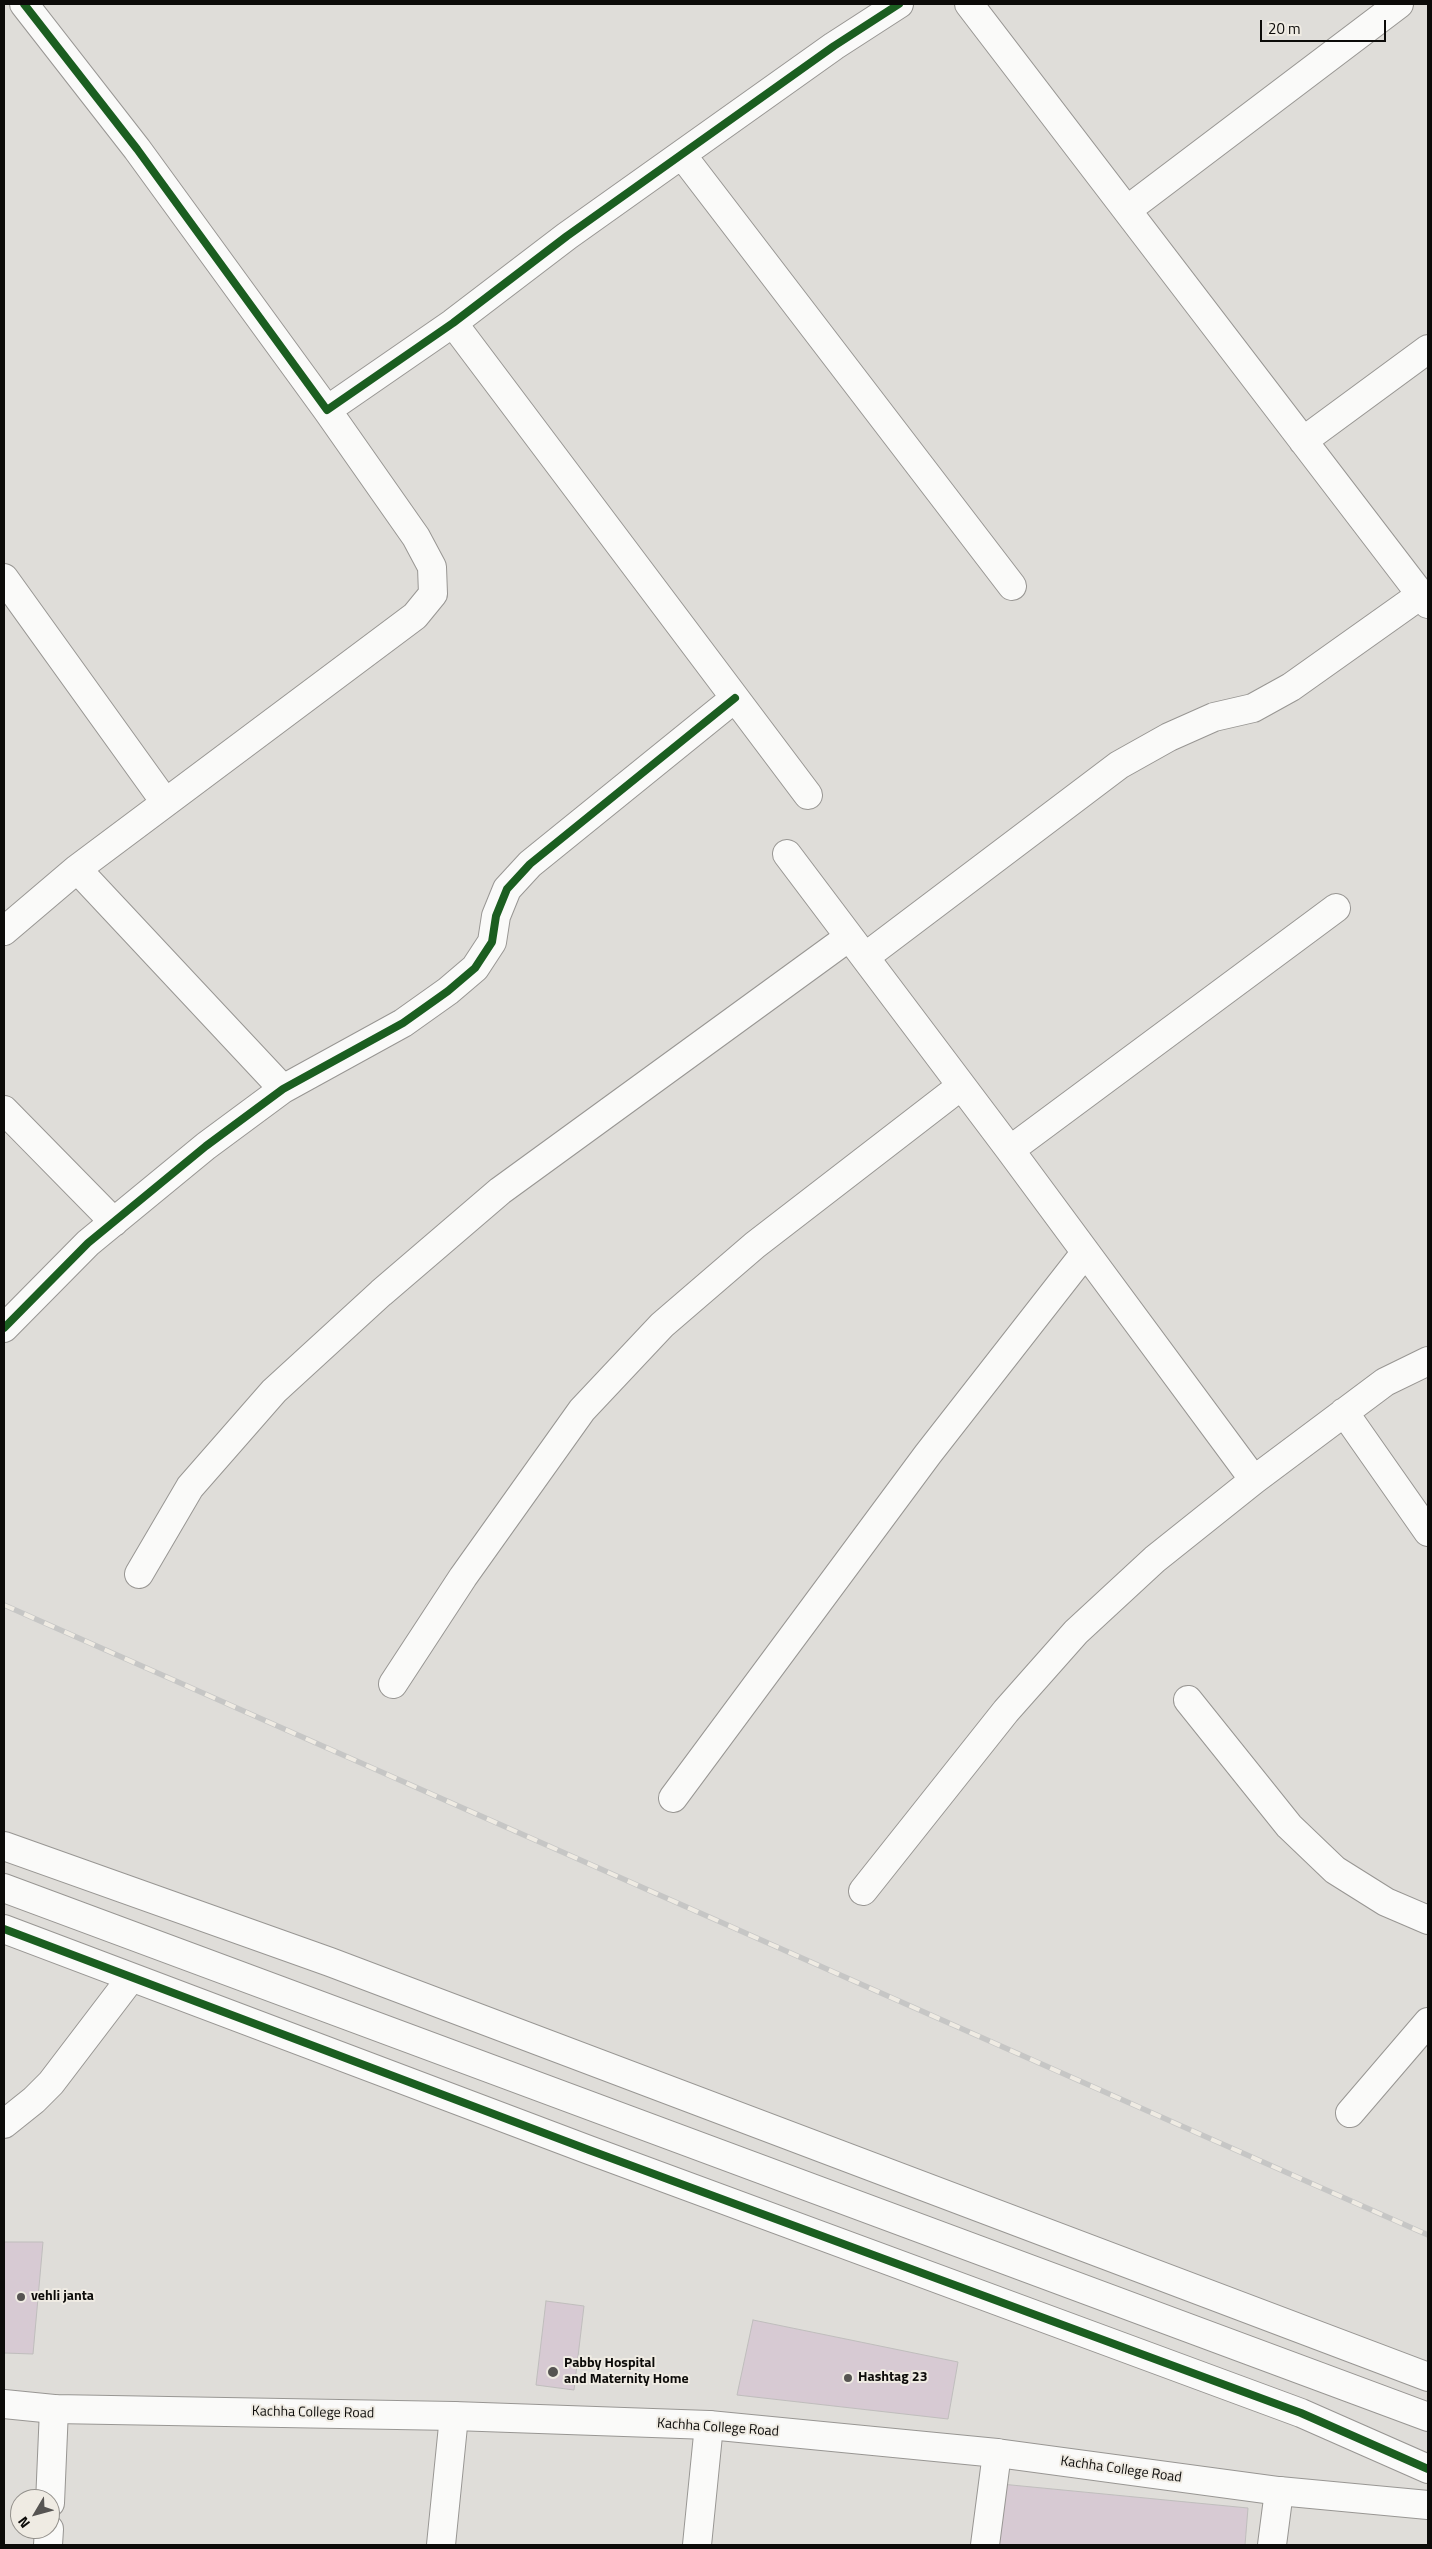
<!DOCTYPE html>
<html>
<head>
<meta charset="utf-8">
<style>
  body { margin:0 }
  #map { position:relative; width:1432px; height:2549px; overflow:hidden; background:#dfddd9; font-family:"Titillium Web",sans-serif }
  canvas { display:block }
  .frame { position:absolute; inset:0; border:5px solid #0c0b09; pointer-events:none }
  .north { position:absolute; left:10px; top:2489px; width:50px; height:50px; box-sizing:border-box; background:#efebe3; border:1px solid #94918c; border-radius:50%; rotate:233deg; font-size:14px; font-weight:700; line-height:20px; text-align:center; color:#0c0b09 }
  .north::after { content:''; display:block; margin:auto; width:18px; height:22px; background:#565452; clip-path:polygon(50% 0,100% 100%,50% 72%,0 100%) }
  .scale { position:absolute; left:1260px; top:20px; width:126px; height:22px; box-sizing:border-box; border:2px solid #0c0b09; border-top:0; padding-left:6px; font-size:15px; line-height:18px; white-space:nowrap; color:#0c0b09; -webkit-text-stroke:4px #efebe3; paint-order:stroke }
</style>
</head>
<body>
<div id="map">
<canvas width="1432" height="2549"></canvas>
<div class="frame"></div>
<div class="north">N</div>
<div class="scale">20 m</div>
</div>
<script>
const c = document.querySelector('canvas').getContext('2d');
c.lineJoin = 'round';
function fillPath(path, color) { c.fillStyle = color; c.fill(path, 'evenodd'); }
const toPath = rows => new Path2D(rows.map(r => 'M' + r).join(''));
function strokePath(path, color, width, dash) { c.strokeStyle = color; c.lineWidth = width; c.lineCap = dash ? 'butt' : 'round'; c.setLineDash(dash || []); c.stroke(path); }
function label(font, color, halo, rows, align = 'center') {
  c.font = font + ' "Titillium Web",sans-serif'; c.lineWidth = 4; c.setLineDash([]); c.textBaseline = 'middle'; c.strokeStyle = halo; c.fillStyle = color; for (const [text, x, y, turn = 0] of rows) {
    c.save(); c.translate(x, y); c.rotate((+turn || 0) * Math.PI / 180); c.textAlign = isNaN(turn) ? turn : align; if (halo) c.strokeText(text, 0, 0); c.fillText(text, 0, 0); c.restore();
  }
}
const building = toPath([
  [4,2242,43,2242,33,2354,4,2353,4,2242],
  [546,2301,584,2306,574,2390,536,2385,546,2301],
  [753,2320,958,2362,948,2419,737,2395,753,2320],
  [1001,2484,1248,2508,1245,2545,996,2545,1001,2484]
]);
const street = toPath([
  [24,4,137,149,327,410,453,323,567,236,834,46,899,4],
  [969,4,1428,604],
  [682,155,1012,586],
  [1127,210,1399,4],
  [453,323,808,795],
  [1303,441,1428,349],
  [4,578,165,802],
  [787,854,1010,1150,1254,1480],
  [77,869,283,1089],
  [4,931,77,869,415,616,433,594,432,567,416,537,327,410],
  [865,957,1119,765,1169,737,1214,717,1253,708,1291,687,1422,594],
  [4,1110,114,1222],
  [1010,1150,1336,908],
  [4,1328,88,1243,206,1146,283,1089,403,1023,448,991,475,968,492,942,496,916,507,889,530,864,735,698],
  [1344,1412,1428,1532],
  [139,1574,190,1487,274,1391,381,1293,500,1191,849,937],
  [393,1684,463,1577,582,1410,662,1325,755,1245,961,1086],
  [1188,1700,1289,1826,1335,1870,1386,1902,1428,1920],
  [673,1798,928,1454,1085,1253],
  [863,1891,1006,1711,1076,1632,1155,1559,1254,1480,1385,1382,1428,1361],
  [1350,2113,1428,2022],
  [4,2124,34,2100,51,2083,131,1978],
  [50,2503,54,2409],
  [48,2545,49,2529],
  [441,2545,454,2416],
  [697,2545,709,2425],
  [985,2545,997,2453],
  [1272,2545,1279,2491]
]);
const secondary = toPath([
  [4,1846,330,1962,1428,2377],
  [4,1888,1428,2417],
  [4,1929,589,2150,1301,2413,1428,2469],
  [4,2404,54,2409,454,2416,709,2425,997,2453,1279,2491,1428,2505]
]);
const rail = toPath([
  [4,1605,1428,2235]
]);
const cycleway = toPath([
  [24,4,137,149,327,410,453,323,567,236,834,46,899,4],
  [4,1328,88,1243,206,1146,283,1089,403,1023,448,991,475,968,492,942,496,916,507,889,530,864,735,698],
  [4,1929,589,2150,1301,2413,1428,2469]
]);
const markers = [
  [21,2297,5,"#565452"],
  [553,2372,6,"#565452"],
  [848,2378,5,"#565452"]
];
const poiNames = [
  ["vehli janta",31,2297],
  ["Pabby Hospital",564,2364],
  ["and Maternity Home",564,2380],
  ["Hashtag 23",858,2378]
];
const streetNames = [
  ["Kachha College Road",313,2413,1],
  ["Kachha College Road",718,2428,4],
  ["Kachha College Road",1121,2470,8]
];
fillPath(building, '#d7cad3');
strokePath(building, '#bfbdbc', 1);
strokePath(street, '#989693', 30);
strokePath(secondary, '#989693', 30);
strokePath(street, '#fafaf9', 28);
strokePath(secondary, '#fafaf9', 28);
strokePath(rail, '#c6c6c5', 5.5);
strokePath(rail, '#efebe3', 4, [11]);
strokePath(cycleway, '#1b5e20', 8);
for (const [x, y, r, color] of markers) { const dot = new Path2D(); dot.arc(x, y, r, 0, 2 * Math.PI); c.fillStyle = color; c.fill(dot); strokePath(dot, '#efebe3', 2); }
label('bold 14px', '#0c0b09', '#efebe3', poiNames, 'left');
label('14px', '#0c0b09', '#efebe3', streetNames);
</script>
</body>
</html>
